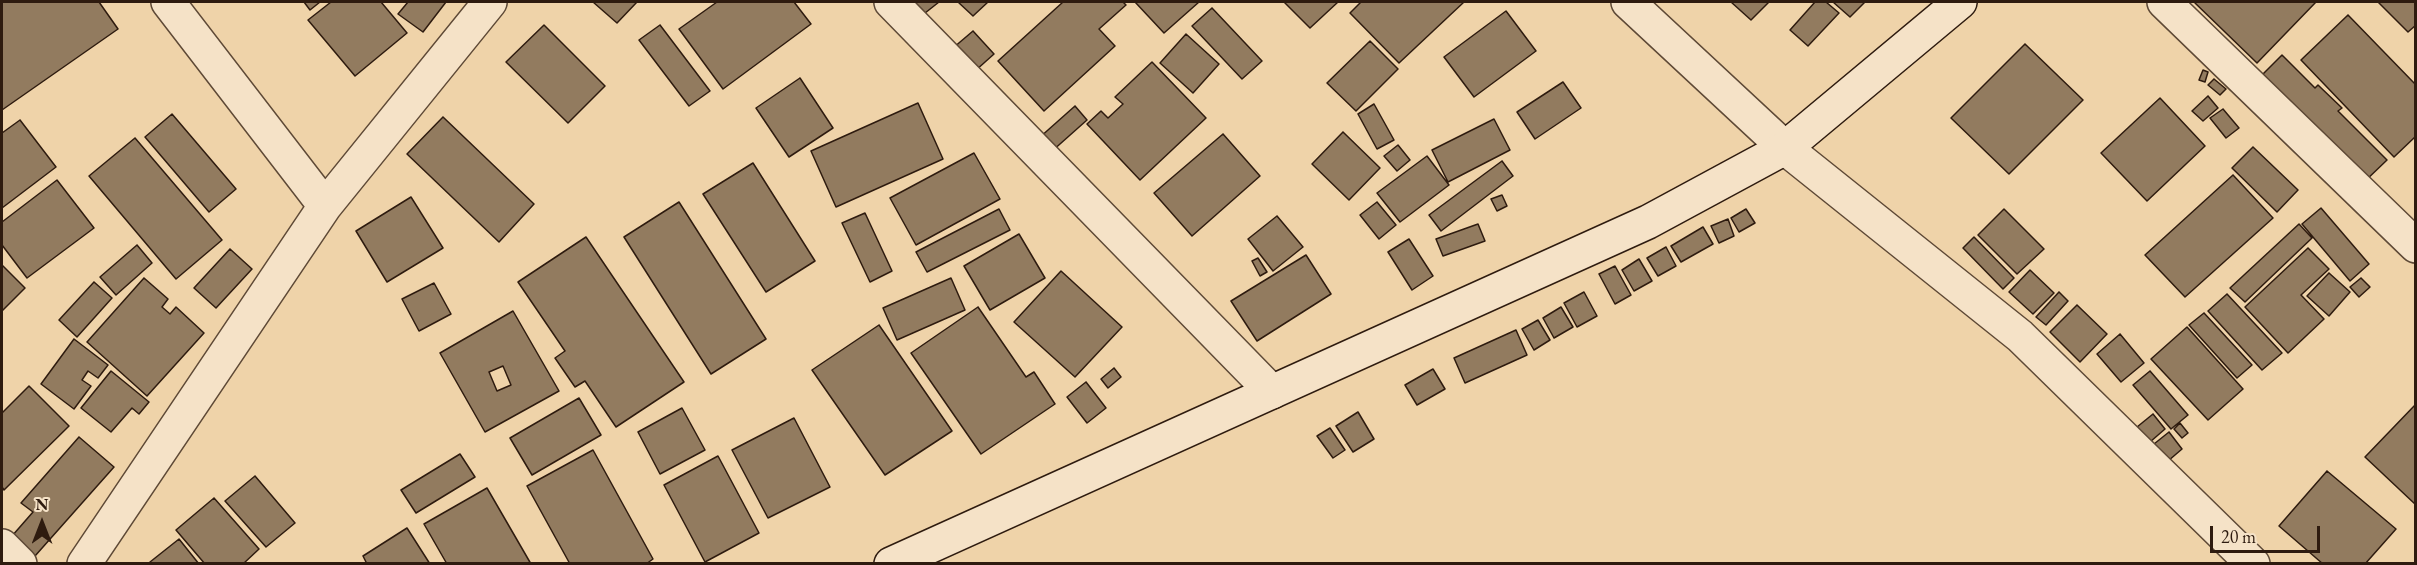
<!DOCTYPE html>
<html>
<head>
<meta charset="utf-8">
<style>
  body { margin:0 }
  #map { position:relative; width:2417px; height:565px; overflow:hidden; background:#efd3a9; font-family:"EB Garamond",serif }
  canvas { display:block }
  .frame { position:absolute; inset:0; border:3px solid #2e1b0f; pointer-events:none }
  .north { position:absolute; left:12px; top:493px; width:60px; height:60px; -webkit-text-stroke:4px #f5e2c7; paint-order:stroke; rotate:0deg; font-size:16px; font-weight:700; line-height:24px; text-align:center; color:#2e1b0f }
  .north::after { content:''; display:block; margin:auto; width:21px; height:27px; background:#2e1b0f; clip-path:polygon(50% 0,100% 100%,50% 72%,0 100%) }
  .scale { position:absolute; left:2210px; top:526px; width:110px; height:27px; box-sizing:border-box; border:3px solid #2e1b0f; border-top:0; padding-left:8px; font-size:18px; line-height:21px; white-space:nowrap; color:#2e1b0f; -webkit-text-stroke:4px #f5e2c7; paint-order:stroke }
</style>
</head>
<body>
<div id="map">
<canvas width="2417" height="565"></canvas>
<div class="frame"></div>
<div class="north">N</div>
<div class="scale">20 m</div>
</div>
<script>
const c = document.querySelector('canvas').getContext('2d');
c.lineJoin = 'round';
function fillPath(path, color) { c.fillStyle = color; c.fill(path, 'evenodd'); }
const toPath = rows => new Path2D(rows.map(r => 'M' + r).join(''));
function strokePath(path, color, width, dash) { c.strokeStyle = color; c.lineWidth = width; c.lineCap = dash ? 'butt' : 'round'; c.setLineDash(dash || []); c.stroke(path); }
const building = toPath([
  [2,2,99,2,118,29,2,110,2,2],
  [304,2,320,2,310,10,304,2],
  [331,2,381,2,407,33,355,76,308,20,331,2],
  [408,2,446,2,423,32,398,14,408,2],
  [593,2,637,2,617,23,593,2],
  [717,2,794,2,811,24,723,89,679,29,717,2],
  [907,2,939,2,920,17,907,2],
  [958,2,988,2,973,16,958,2],
  [1063,2,1123,2,1126,5,1099,29,1115,46,1044,111,998,61,1063,2],
  [1135,2,1199,2,1164,33,1135,2],
  [1284,2,1338,2,1310,28,1284,2],
  [1361,2,1464,2,1399,63,1350,13,1361,2],
  [1731,2,1769,2,1751,20,1731,2],
  [1815,2,1826,2,1839,13,1808,46,1790,30,1815,2],
  [1833,2,1865,2,1850,17,1833,2],
  [2197,2,2316,2,2257,63,2195,3,2197,2],
  [2378,2,2416,2,2416,25,2408,32,2378,2],
  [1212,8,1262,61,1242,79,1192,26,1212,8],
  [1506,11,1536,51,1474,97,1444,57,1506,11],
  [2348,15,2416,85,2416,136,2394,157,2301,60,2348,15],
  [544,25,605,86,568,123,506,62,544,25],
  [660,25,710,91,689,106,639,40,660,25],
  [973,31,994,54,975,71,953,48,973,31],
  [1186,34,1219,64,1193,93,1160,63,1186,34],
  [1370,41,1398,69,1356,111,1327,83,1370,41],
  [2025,44,2083,100,2009,174,1951,118,2025,44],
  [2282,55,2315,88,2318,85,2342,108,2338,111,2387,160,2362,184,2256,81,2282,55],
  [1152,62,1206,118,1140,180,1087,124,1101,111,1108,118,1123,104,1115,97,1152,62],
  [2203,70,2208,72,2205,82,2199,80,2203,70],
  [800,78,833,128,789,157,756,108,800,78],
  [2214,79,2226,89,2220,95,2208,85,2214,79],
  [1563,82,1581,108,1535,139,1517,112,1563,82],
  [2208,96,2218,108,2203,121,2192,111,2208,96],
  [2160,98,2205,146,2147,201,2101,153,2160,98],
  [918,103,943,159,836,207,811,151,918,103],
  [1374,104,1394,140,1377,149,1358,114,1374,104],
  [1075,106,1087,120,1051,152,1039,138,1075,106],
  [2223,109,2239,128,2226,138,2210,118,2223,109],
  [172,114,236,189,209,212,145,137,172,114],
  [443,117,534,204,499,242,407,154,443,117],
  [1494,119,1510,150,1448,182,1432,150,1494,119],
  [20,120,56,167,2,208,2,133,20,120],
  [1343,132,1380,168,1349,200,1312,164,1343,132],
  [1223,134,1260,176,1192,236,1154,193,1223,134],
  [135,138,222,240,176,279,89,176,135,138],
  [1398,145,1410,160,1397,171,1384,156,1398,145],
  [2253,147,2298,190,2277,212,2232,168,2253,147],
  [974,153,1000,199,916,245,890,198,974,153],
  [1427,156,1449,185,1400,222,1377,193,1427,156],
  [1502,161,1513,176,1441,231,1429,215,1502,161],
  [753,163,815,261,766,292,703,194,753,163],
  [2233,175,2273,218,2185,297,2145,255,2233,175],
  [57,180,94,228,27,278,2,245,2,222,57,180],
  [1502,195,1507,206,1497,211,1491,199,1502,195],
  [411,197,443,248,387,282,356,231,411,197],
  [679,202,766,339,711,374,624,237,679,202],
  [1377,202,1396,225,1379,239,1360,215,1377,202],
  [2321,208,2369,264,2350,281,2302,224,2321,208],
  [999,209,1010,230,927,272,916,252,999,209],
  [1746,209,1755,223,1739,232,1731,218,1746,209],
  [2004,209,2044,249,2017,274,1978,235,2004,209],
  [865,213,892,271,870,282,842,223,865,213],
  [1277,216,1303,247,1273,271,1248,239,1277,216],
  [1728,219,1734,236,1719,243,1711,226,1728,219],
  [1478,224,1485,241,1443,256,1436,239,1478,224],
  [2299,224,2312,238,2245,302,2230,288,2299,224],
  [1703,227,1713,244,1681,262,1671,246,1703,227],
  [1019,234,1045,278,990,310,964,266,1019,234],
  [586,237,684,382,616,427,585,381,575,387,555,358,565,351,518,282,586,237],
  [1974,237,2014,278,2003,289,1963,248,1974,237],
  [1409,239,1433,276,1412,290,1388,252,1409,239],
  [137,245,152,263,116,295,100,277,137,245],
  [1666,247,1676,266,1658,276,1647,258,1666,247],
  [2308,248,2329,269,2301,295,2324,319,2288,353,2245,307,2308,248],
  [230,249,252,269,216,308,194,288,230,249],
  [1306,255,1331,294,1257,341,1231,301,1306,255],
  [1258,258,1267,272,1260,276,1252,261,1258,258],
  [1639,259,1652,281,1634,291,1622,270,1639,259],
  [2,265,25,288,2,311,2,265],
  [1615,266,1631,295,1615,304,1599,274,1615,266],
  [2030,270,2054,293,2033,314,2009,292,2030,270],
  [1061,271,1122,327,1075,377,1014,322,1061,271],
  [2329,273,2350,292,2329,316,2307,296,2329,273],
  [144,278,168,299,162,307,170,314,176,307,204,333,147,396,87,342,144,278],
  [951,278,965,310,897,340,883,308,951,278],
  [2361,278,2370,287,2359,297,2350,287,2361,278],
  [94,282,112,298,77,337,59,320,94,282],
  [434,283,451,314,419,331,402,299,434,283],
  [1584,292,1597,316,1577,327,1564,303,1584,292],
  [2059,292,2068,301,2046,325,2036,317,2059,292],
  [2227,294,2282,353,2262,370,2208,311,2227,294],
  [2077,305,2107,334,2080,362,2050,332,2077,305],
  [978,307,1026,377,1034,372,1055,404,981,454,911,353,978,307],
  [1561,307,1573,327,1554,338,1543,318,1561,307],
  [513,311,559,391,485,432,440,353,513,311],
  [503,366,511,385,497,391,489,372,503,366],
  [2204,313,2252,365,2237,378,2189,325,2204,313],
  [1538,320,1550,340,1534,350,1522,329,1538,320],
  [879,325,952,431,885,475,812,370,879,325],
  [2187,327,2243,389,2208,420,2151,359,2187,327],
  [1516,330,1527,355,1465,383,1454,358,1516,330],
  [2120,334,2144,363,2121,382,2097,354,2120,334],
  [74,339,108,365,98,378,88,371,82,380,91,386,74,409,41,384,74,339],
  [1114,368,1121,377,1108,388,1101,379,1114,368],
  [1433,369,1445,389,1417,405,1405,385,1433,369],
  [111,371,149,402,139,414,132,408,111,432,81,408,111,371],
  [2150,371,2188,415,2171,429,2133,385,2150,371],
  [1086,382,1106,408,1087,423,1067,397,1086,382],
  [29,386,69,426,4,490,2,487,2,413,29,386],
  [579,398,601,435,532,475,510,438,579,398],
  [2416,404,2416,505,2365,457,2416,404],
  [682,408,705,450,660,474,638,432,682,408],
  [1358,412,1374,439,1353,452,1336,426,1358,412],
  [2153,414,2165,429,2150,442,2137,427,2153,414],
  [794,418,830,487,768,518,732,450,794,418],
  [2180,423,2188,433,2182,438,2174,429,2180,423],
  [1330,428,1345,450,1333,458,1317,436,1330,428],
  [2169,432,2182,449,2168,461,2154,444,2169,432],
  [79,437,114,467,35,556,12,536,33,512,21,503,79,437],
  [593,450,653,559,646,564,570,564,527,486,593,450],
  [460,454,475,477,416,513,401,490,460,454],
  [718,456,759,533,705,562,664,485,718,456],
  [2327,471,2396,529,2365,564,2323,564,2279,526,2327,471],
  [255,476,295,523,266,547,225,501,255,476],
  [487,488,531,564,447,564,424,524,487,488],
  [214,498,259,549,243,564,205,564,176,530,214,498],
  [407,528,430,564,367,564,363,556,407,528],
  [179,539,199,564,152,564,150,562,179,539]
]);
const minor = toPath([
  [168,2,325,206],
  [891,2,1272,392],
  [1628,2,1785,148,2020,336,2253,564],
  [2164,2,2416,246],
  [2,546,20,564],
  [84,564,325,206,490,2]
]);
const secondary = toPath([
  [891,564,1648,222,1785,148,1960,2]
]);
fillPath(building, '#927b5f');
strokePath(building, '#2e1b0f', 1.5);
strokePath(minor, '#5e4936', 36);
strokePath(secondary, '#2e1b0f', 36);
strokePath(minor, '#f5e2c7', 33);
strokePath(secondary, '#f5e2c7', 33);
</script>
</body>
</html>
